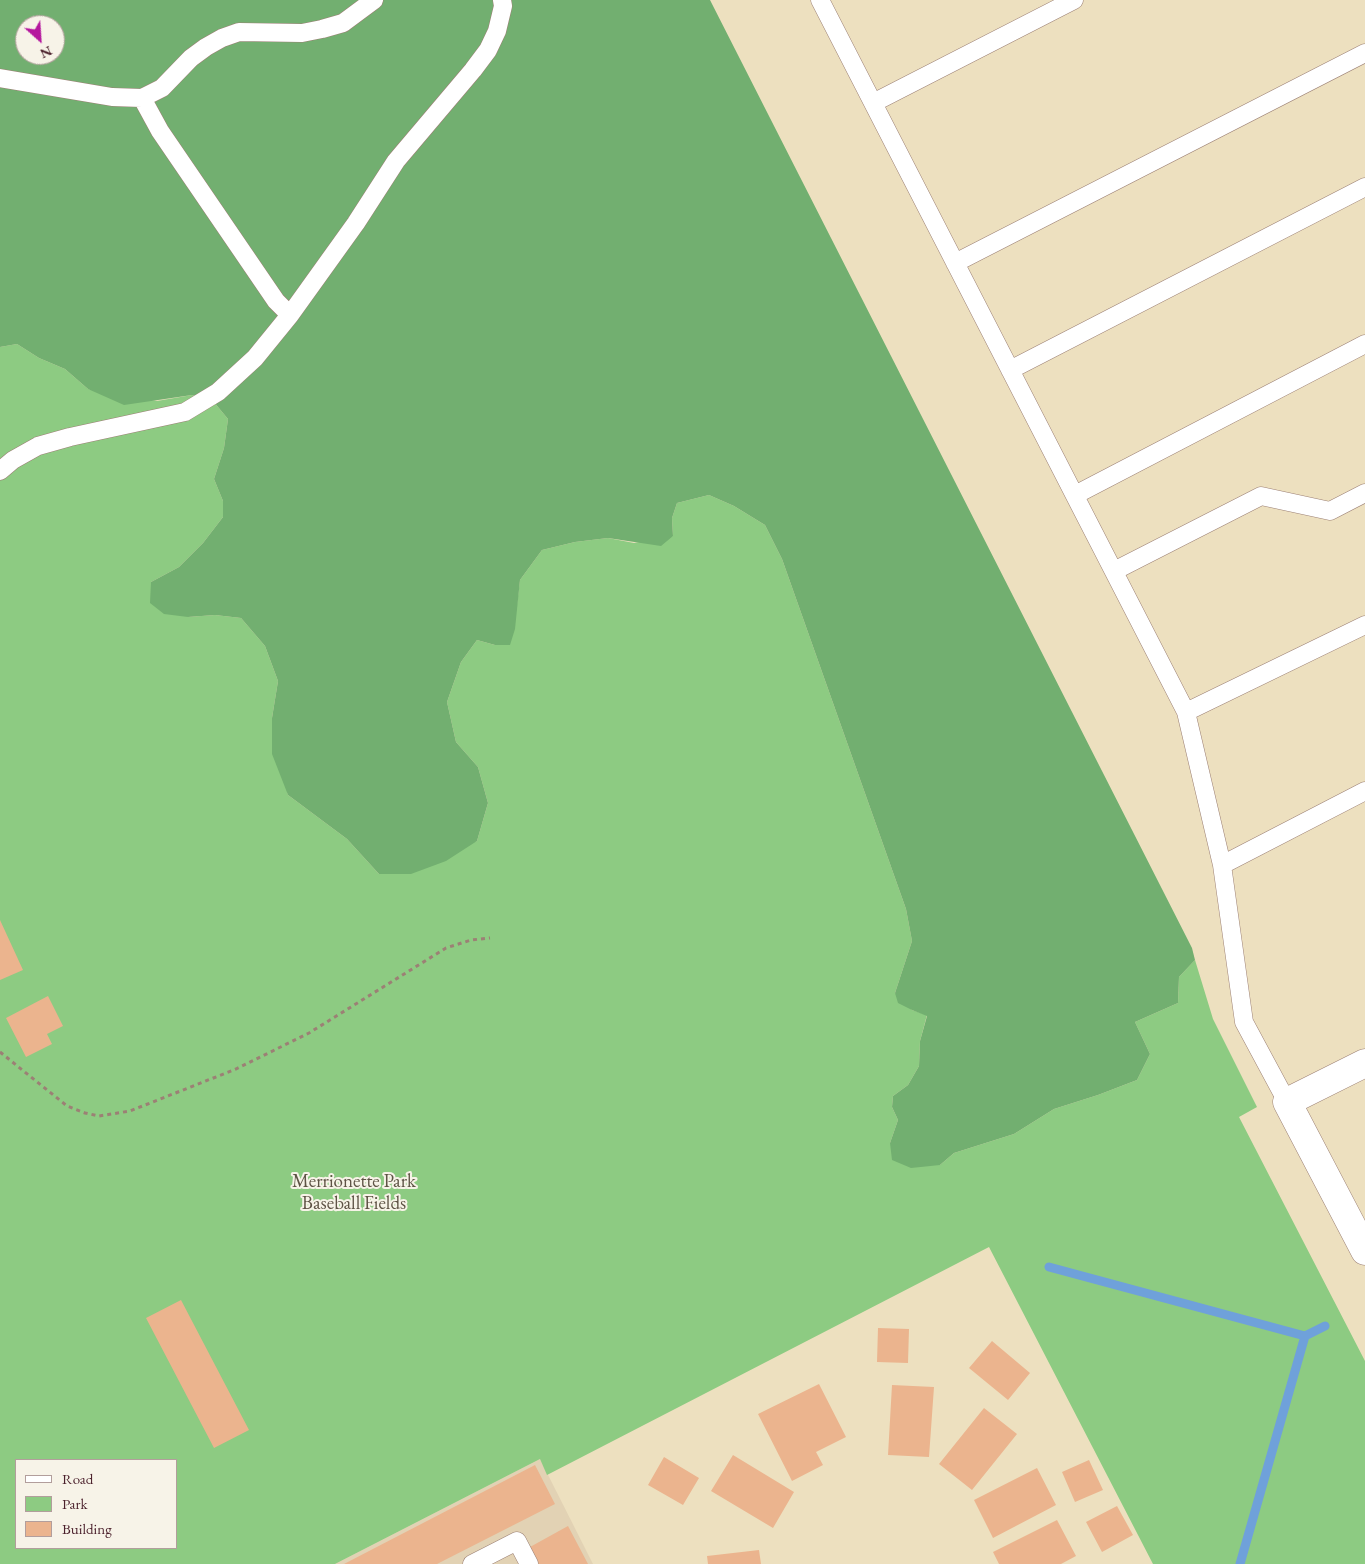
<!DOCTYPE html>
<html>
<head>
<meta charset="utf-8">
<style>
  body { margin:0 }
  #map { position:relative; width:1365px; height:1564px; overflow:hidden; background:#ede0bf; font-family:"EB Garamond",serif }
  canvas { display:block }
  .legend { position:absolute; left:15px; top:1459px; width:162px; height:90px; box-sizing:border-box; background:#f7f3e8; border:1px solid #b29e9c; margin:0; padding:6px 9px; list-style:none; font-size:15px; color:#4a1f2b }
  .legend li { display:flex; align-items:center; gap:10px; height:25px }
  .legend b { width:25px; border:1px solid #b29e9c }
  .north { position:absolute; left:15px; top:15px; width:50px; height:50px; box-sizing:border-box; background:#f7f3e8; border:1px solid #b29e9c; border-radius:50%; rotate:154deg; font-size:14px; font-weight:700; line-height:20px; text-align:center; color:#4a1f2b }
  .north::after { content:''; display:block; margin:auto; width:18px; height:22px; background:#b5179e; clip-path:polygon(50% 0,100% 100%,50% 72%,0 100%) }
</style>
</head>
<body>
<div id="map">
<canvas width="1365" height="1564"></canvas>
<ul class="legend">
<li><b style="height:6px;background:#fff"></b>Road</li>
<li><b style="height:14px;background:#8dcb82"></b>Park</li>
<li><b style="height:14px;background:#ebb48e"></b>Building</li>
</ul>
<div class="north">N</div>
</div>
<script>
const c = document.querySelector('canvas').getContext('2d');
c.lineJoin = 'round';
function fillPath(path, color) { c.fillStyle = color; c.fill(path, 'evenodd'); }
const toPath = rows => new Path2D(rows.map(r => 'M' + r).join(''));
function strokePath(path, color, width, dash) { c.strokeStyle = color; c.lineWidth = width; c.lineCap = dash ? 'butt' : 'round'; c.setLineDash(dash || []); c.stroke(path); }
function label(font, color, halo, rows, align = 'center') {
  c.font = font + ' "EB Garamond",serif'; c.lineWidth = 4; c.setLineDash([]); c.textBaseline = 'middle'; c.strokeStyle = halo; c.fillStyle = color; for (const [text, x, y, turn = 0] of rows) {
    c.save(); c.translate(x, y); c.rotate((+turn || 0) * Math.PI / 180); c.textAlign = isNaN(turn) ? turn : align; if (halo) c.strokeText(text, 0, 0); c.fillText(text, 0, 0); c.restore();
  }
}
const built = toPath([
  [540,1459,593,1564,335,1564]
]);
const green = toPath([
  [17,344,39,358,65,369,88,389,157,401,192,395,213,401,228,419,224,448,214,479,223,501,223,517,203,543,179,567,151,582,188,617,215,615,241,618,265,646,278,681,272,718,288,795,347,839,379,874,477,841,488,803,478,767,456,742,447,702,461,662,477,640,495,645,517,604,520,580,542,550,575,542,608,538,634,543,673,536,672,518,677,503,709,495,734,506,765,525,782,559,906,909,912,941,895,993,912,1010,927,1015,920,1041,919,1066,908,1085,893,1096,892,1107,898,1120,890,1143,940,1165,954,1153,1014,1134,1054,1109,1098,1095,1137,1080,1150,1054,1135,1022,1178,1003,1179,977,1195,960,1213,1019,1257,1107,1239,1117,1365,1361,1365,1564,1153,1564,989,1247,547,1475,540,1459,335,1564,0,1564,0,347],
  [16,1460,176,1460,176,1548,16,1548]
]);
const forest = toPath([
  [0,0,710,0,1192,948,1195,960,1179,977,1178,1003,1135,1022,1150,1054,1137,1080,1098,1095,1054,1109,1014,1134,954,1153,940,1165,911,1168,892,1160,890,1143,898,1120,892,1107,893,1096,908,1085,919,1066,920,1041,927,1016,912,1010,898,1003,895,993,912,941,906,909,782,559,765,525,734,506,709,495,677,503,672,518,673,536,661,546,608,538,575,542,542,550,520,580,515,629,510,645,495,645,477,640,461,662,447,702,456,742,478,767,488,803,477,841,446,861,411,874,379,874,347,839,288,795,272,754,272,718,278,681,265,646,241,618,215,615,188,617,164,614,150,603,151,582,179,567,203,543,223,517,223,501,214,479,224,448,228,419,213,401,192,395,124,405,88,389,65,369,39,358,17,344,0,347],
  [25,25,55,25,55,55,25,55]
]);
const stream = toPath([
  [1049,1267,1305,1336],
  [1240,1564,1305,1336,1325,1326]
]);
const building = toPath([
  [0,920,23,970,0,980],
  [48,996,63,1026,47,1034,52,1044,26,1057,6,1018],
  [181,1300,249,1430,214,1448,146,1318],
  [878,1328,909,1329,908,1363,877,1362],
  [992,1341,1030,1373,1008,1400,969,1368],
  [819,1384,846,1437,816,1452,823,1465,792,1481,758,1414],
  [892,1385,934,1387,929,1457,888,1455],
  [984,1408,1017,1434,972,1490,939,1464],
  [733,1455,794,1492,773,1528,711,1491],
  [664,1457,699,1478,683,1505,648,1485],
  [1089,1460,1103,1490,1075,1502,1062,1472],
  [535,1465,555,1504,437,1564,344,1564],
  [1037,1468,1056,1505,993,1538,974,1500],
  [1117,1506,1133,1535,1102,1552,1086,1522],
  [1057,1520,1076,1556,1061,1564,999,1564,993,1552],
  [568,1526,588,1564,539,1564,530,1547],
  [759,1550,761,1564,708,1564,707,1556]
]);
const path = toPath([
  [0,1052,67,1106,85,1113,99,1116,130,1111,236,1069,309,1033,446,948,471,940,490,938]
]);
const service = toPath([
  [820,0,1186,712,1222,865,1244,1022,1287,1102],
  [0,78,112,97,142,98,162,88,191,58,206,47,222,38,239,32,302,33,322,29,343,23,374,0],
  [142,98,160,131,276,301,290,315],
  [873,103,1074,0],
  [955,263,1365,53],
  [1010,370,1365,187],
  [0,471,13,460,38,446,70,437,185,412,218,392,255,358,290,315,356,223,396,161,473,70,488,50,497,31,503,6,502,0],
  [1075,495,1365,344],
  [1114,571,1261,496,1330,511,1365,493],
  [1186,712,1365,625],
  [1222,865,1365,791],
  [472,1564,517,1541,529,1564]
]);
const minor = toPath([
  [1365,1063,1287,1102,1365,1251]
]);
const parkNames = [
  ["Merrionette Park",354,1182],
  ["Baseball Fields",354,1204]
];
fillPath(built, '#e2d2b4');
fillPath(green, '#8dcb82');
fillPath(forest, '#72af70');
strokePath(stream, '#6fa1da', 9);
fillPath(building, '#ebb48e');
strokePath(service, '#9c8075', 19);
strokePath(minor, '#9c8075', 29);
strokePath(path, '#9c8075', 3, [4, 4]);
strokePath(service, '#fff', 18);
strokePath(minor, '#fff', 28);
label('19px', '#5e5345', '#f7f3e8', parkNames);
</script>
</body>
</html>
